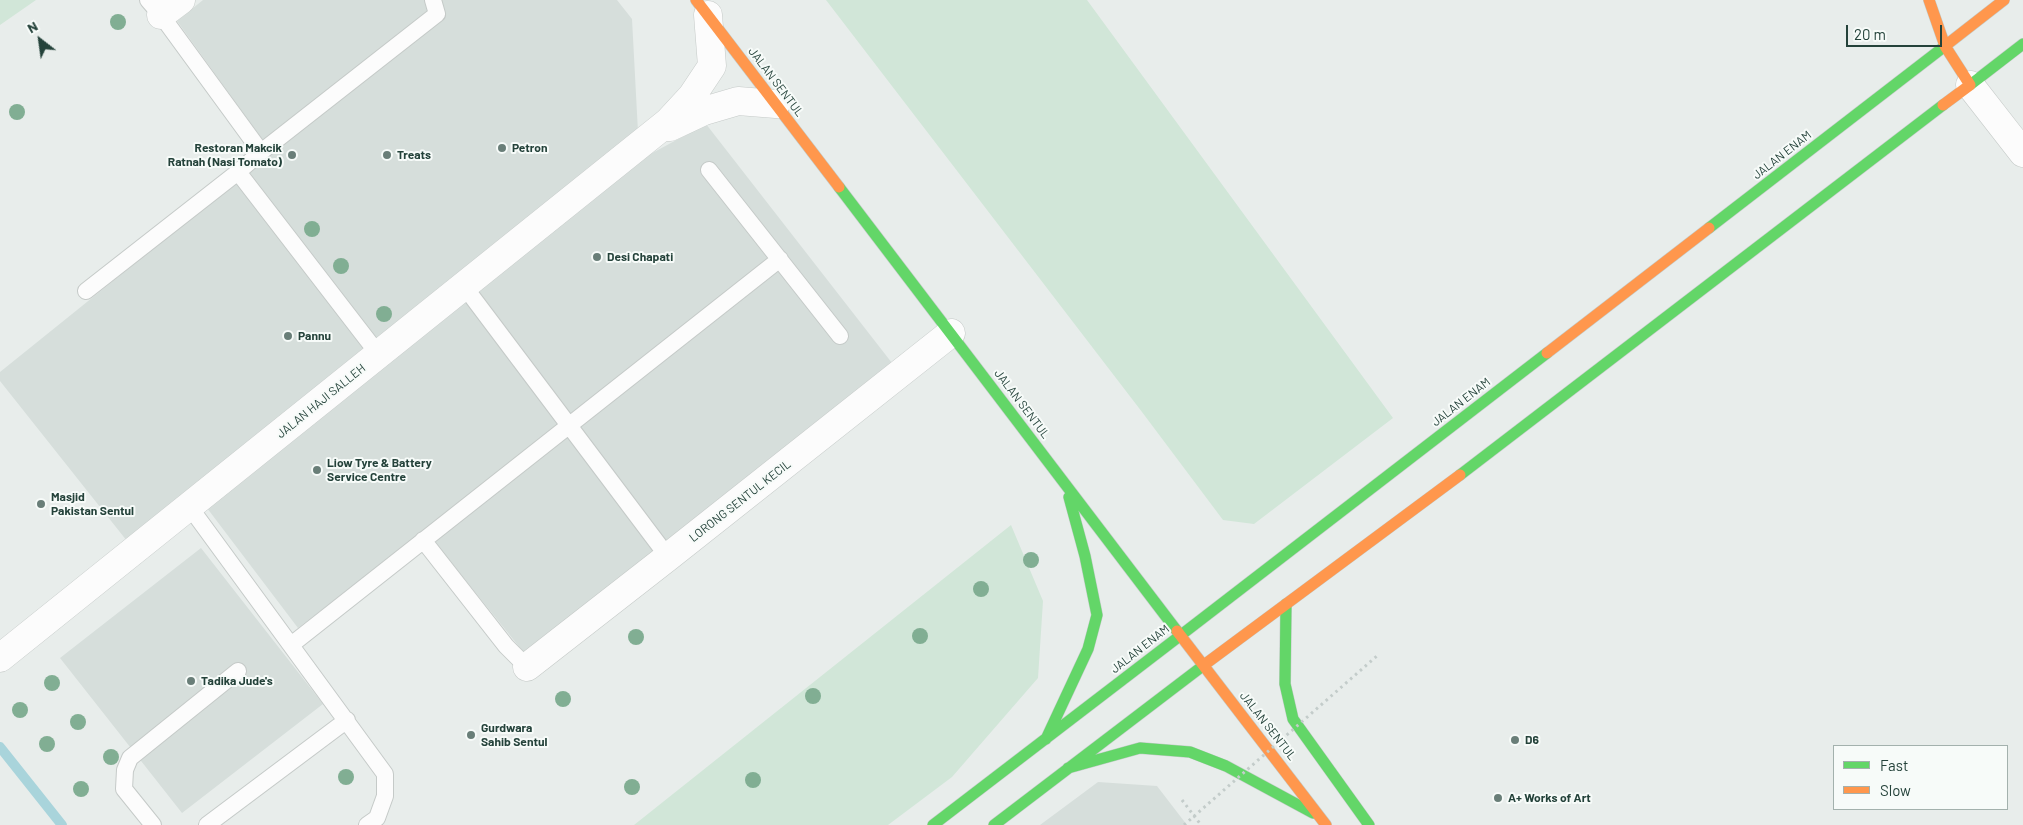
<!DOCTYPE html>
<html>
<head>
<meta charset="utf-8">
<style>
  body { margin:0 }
  #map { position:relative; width:2023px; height:825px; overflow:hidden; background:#e8edeb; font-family:Barlow,sans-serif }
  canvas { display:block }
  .legend { position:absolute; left:1833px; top:745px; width:175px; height:65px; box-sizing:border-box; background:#f7fbf9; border:1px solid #a3b1ad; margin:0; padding:6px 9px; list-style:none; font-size:15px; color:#24423a }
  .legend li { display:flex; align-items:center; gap:10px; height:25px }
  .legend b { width:25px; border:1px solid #a3b1ad }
  .north { position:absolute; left:15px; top:15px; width:50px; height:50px; -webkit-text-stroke:4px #f7fbf9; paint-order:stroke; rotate:330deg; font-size:14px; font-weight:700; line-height:20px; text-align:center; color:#24423a }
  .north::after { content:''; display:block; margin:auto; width:18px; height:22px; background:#24423a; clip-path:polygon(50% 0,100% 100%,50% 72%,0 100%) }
  .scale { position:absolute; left:1846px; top:25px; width:96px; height:22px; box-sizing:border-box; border:2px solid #24423a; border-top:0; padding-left:6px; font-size:15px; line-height:18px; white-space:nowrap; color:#24423a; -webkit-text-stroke:4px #f7fbf9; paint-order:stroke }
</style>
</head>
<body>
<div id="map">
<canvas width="2023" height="825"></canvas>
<ul class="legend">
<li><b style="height:6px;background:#63d668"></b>Fast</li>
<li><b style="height:6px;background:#ff974d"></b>Slow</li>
</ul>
<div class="north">N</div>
<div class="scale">20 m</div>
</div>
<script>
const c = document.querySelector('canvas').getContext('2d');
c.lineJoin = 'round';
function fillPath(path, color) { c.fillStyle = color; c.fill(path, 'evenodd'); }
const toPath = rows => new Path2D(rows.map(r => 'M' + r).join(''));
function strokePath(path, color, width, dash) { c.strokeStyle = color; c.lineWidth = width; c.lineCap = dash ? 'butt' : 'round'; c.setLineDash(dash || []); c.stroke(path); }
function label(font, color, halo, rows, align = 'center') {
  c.font = font + ' Barlow,sans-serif'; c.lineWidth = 4; c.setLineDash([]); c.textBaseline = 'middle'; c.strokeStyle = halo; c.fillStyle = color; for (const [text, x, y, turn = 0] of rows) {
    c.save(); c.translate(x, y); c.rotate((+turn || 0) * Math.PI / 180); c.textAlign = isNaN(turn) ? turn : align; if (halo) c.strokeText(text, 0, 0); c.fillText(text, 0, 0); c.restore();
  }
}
const built = toPath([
  [203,0,617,0,632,19,638,132,127,541,0,381,0,372,272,153,177,21],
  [706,124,892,363,525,654,425,530,298,628,207,508,645,157],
  [201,548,323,704,182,813,60,658],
  [1098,782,1157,786,1187,825,1040,825]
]);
const green = toPath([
  [0,0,36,0,0,25],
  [826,0,1087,0,1393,418,1254,524,1223,520,1142,412],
  [1011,525,1043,601,1038,678,952,777,888,825,634,825]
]);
const stream = toPath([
  [0,747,62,825]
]);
const path = toPath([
  [1182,800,1201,825]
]);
const lane = toPath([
  [148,0,161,15,261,152,238,172,379,355],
  [261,152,437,14,433,0],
  [709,170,840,336],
  [464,286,668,557],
  [86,291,238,172],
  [189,506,385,774,385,796,377,818,367,825],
  [423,540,506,646,527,667],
  [291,645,780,259],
  [153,825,124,789,125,770,130,758,238,671],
  [207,825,347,720]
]);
const street = toPath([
  [161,15,181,0],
  [1970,85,2023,153],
  [670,127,704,111,738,101,776,104],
  [0,658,668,122,692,96,712,66,708,15],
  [527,667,668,557,951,333]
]);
const fast = toPath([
  [1970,85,2023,44],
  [839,187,1177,631],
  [1709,228,1945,46],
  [1460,475,1943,105],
  [1286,604,1285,684,1293,719,1369,825],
  [1181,635,1547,353],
  [1046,739,1088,649,1097,615,1085,556,1069,497],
  [1068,768,1140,748,1190,752,1226,766,1313,813],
  [933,825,1181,635],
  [994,825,1204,665]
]);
const slow = toPath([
  [696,0,839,187],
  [1929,0,1945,46,1970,85,1943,105],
  [1945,46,2004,0],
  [1547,353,1709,228],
  [1177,631,1326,825],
  [1204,665,1460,475]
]);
const pathBridge = toPath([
  [1184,825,1378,655]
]);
const trees = [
  [118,22],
  [17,112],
  [312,229],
  [341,266],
  [384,314],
  [1031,560],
  [981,589],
  [920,636],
  [636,637],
  [52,683],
  [813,696],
  [563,699],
  [20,710],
  [78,722],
  [47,744],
  [111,757],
  [346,777],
  [753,780],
  [632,787],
  [81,789]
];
const markers = [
  [502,148,5,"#697e78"],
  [292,155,5,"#697e78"],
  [387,155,5,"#697e78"],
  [597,257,5,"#697e78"],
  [288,336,5,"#697e78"],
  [317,470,5,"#697e78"],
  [41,504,5,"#697e78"],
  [191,681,5,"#697e78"],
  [471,735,5,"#697e78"],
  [1515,740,5,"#697e78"],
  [1498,798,5,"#697e78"]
];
const streetNames = [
  ["JALAN SENTUL",776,82,53],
  ["JALAN ENAM",1782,155,-38],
  ["JALAN HAJI SALLEH",321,401,-39],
  ["JALAN ENAM",1461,402,-38],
  ["JALAN SENTUL",1022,404,53],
  ["LORONG SENTUL KECIL",740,501,-38],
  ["JALAN ENAM",1140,649,-38],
  ["JALAN SENTUL",1268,726,52]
];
const poiNames = [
  ["Restoran Makcik",282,148,"right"],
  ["Ratnah (Nasi Tomato)",282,162,"right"],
  ["Petron",512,148],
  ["Treats",397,155],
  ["Desi Chapati",607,257],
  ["Pannu",298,336],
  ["Liow Tyre & Battery",327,463],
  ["Service Centre",327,477],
  ["Masjid",51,497],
  ["Pakistan Sentul",51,511],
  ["Tadika Jude's",201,681],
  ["Gurdwara",481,728],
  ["Sahib Sentul",481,742],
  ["D6",1525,740],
  ["A+ Works of Art",1508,798]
];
fillPath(built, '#d6dedb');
fillPath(green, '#d1e6d8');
strokePath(stream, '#a9d4db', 10);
strokePath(lane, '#c5cac8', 18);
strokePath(street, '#c5cac8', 29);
strokePath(fast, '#c3cbc8', 12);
strokePath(slow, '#c3cbc8', 12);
strokePath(path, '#c3ccca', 3, [2.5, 4]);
strokePath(lane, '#fcfcfc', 16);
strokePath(street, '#fcfcfc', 28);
strokePath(fast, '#63d668', 11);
strokePath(slow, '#ff974d', 11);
strokePath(pathBridge, '#c3ccca', 3, [2.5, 4]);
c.fillStyle = '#81ae93';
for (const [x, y] of trees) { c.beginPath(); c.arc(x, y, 8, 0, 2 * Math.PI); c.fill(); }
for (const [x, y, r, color] of markers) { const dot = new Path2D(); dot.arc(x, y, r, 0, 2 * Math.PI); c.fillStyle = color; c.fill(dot); strokePath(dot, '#f7fbf9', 2); }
label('12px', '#24423a', '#f7fbf9', streetNames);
label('bold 12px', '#24423a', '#f7fbf9', poiNames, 'left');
</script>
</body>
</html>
